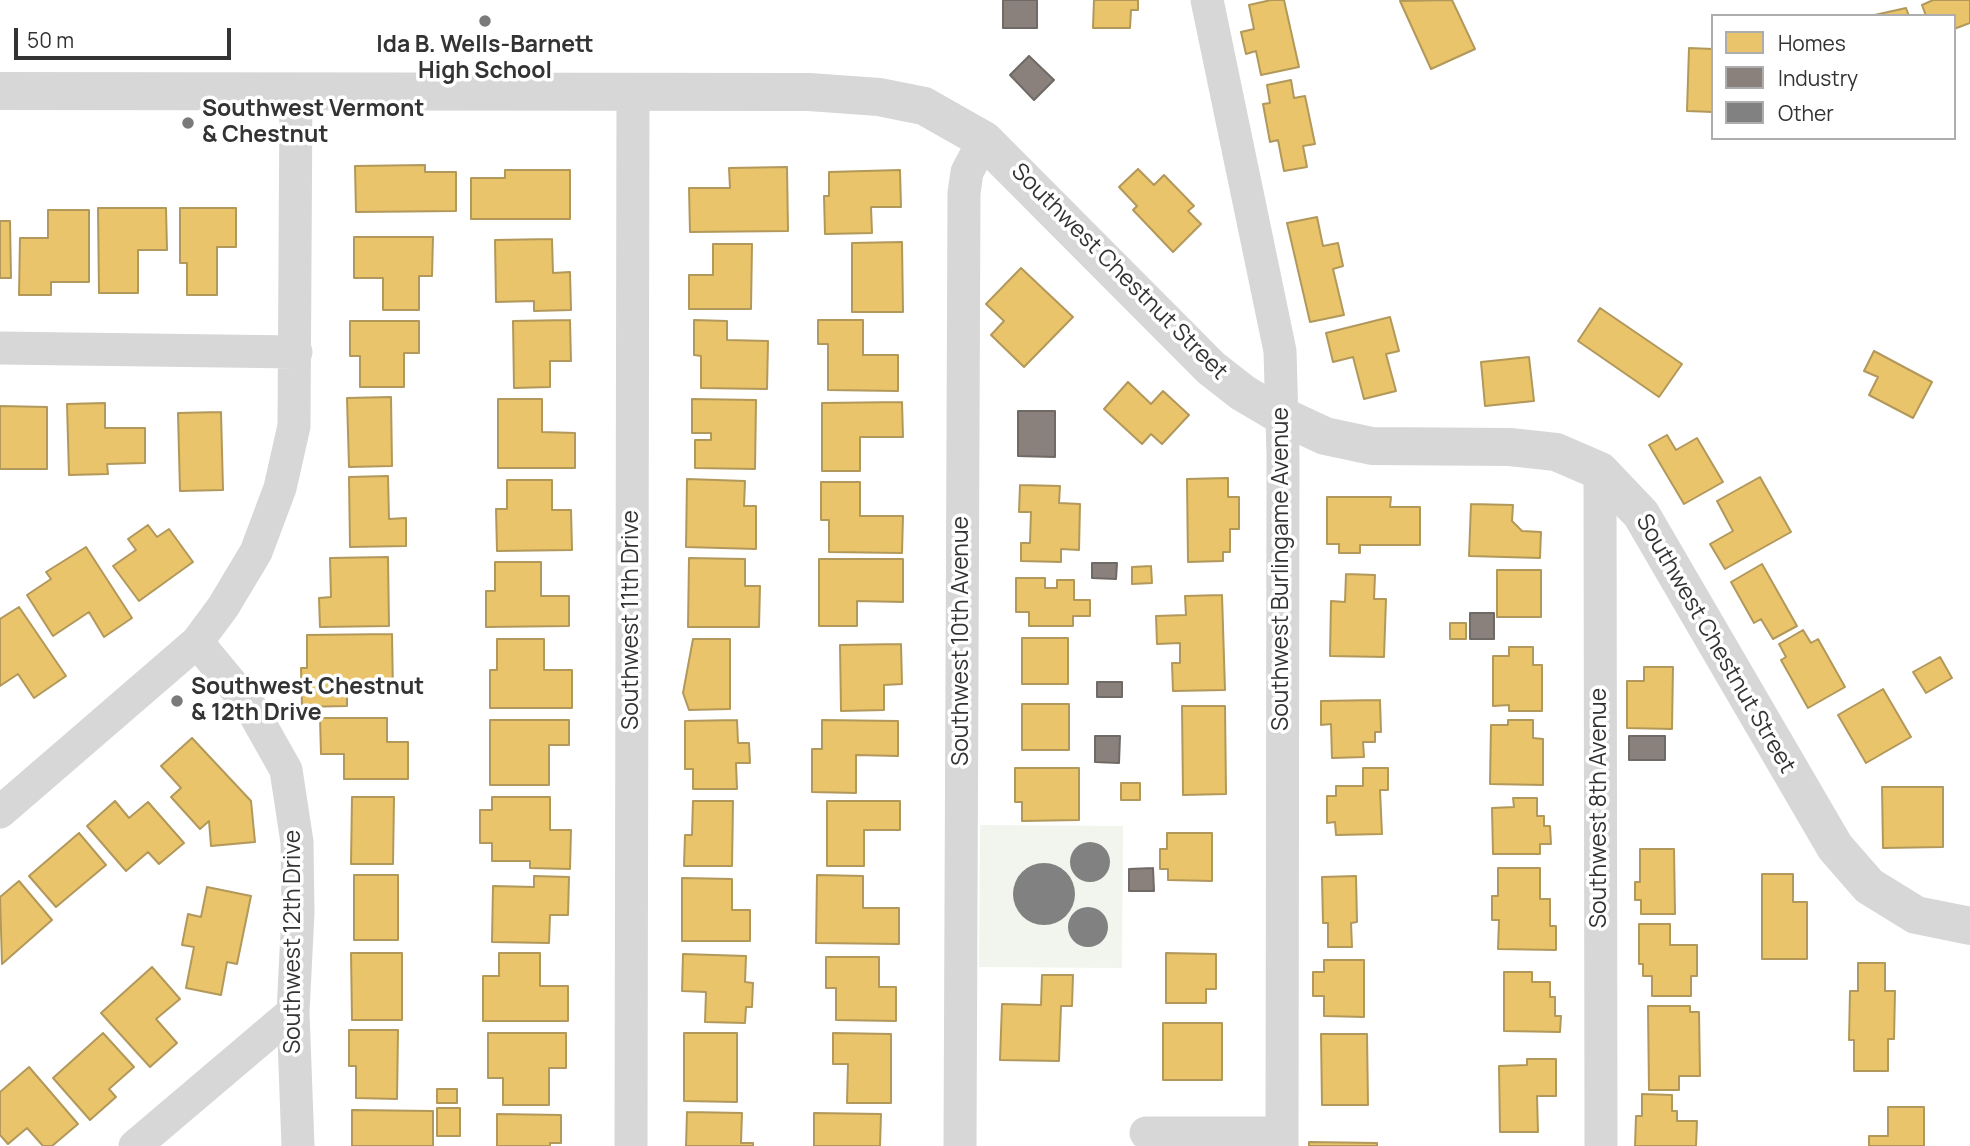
<!DOCTYPE html>
<html>
<head>
<meta charset="utf-8">
<style>
  body { margin:0 }
  #map { position:relative; width:1970px; height:1146px; overflow:hidden; background:#fff; font-family:Manrope,sans-serif }
  canvas { display:block }
  .legend { position:absolute; left:1711px; top:14px; width:245px; height:126px; box-sizing:border-box; background:#fff; border:2px solid #adadad; margin:0; padding:9px 12px; list-style:none; font-size:21px; color:#333 }
  .legend li { display:flex; align-items:center; gap:14px; height:35px }
  .legend b { width:35px; border:2px solid #adadad }
  .scale { position:absolute; left:14px; top:28px; width:217px; height:32px; box-sizing:border-box; border:4px solid #333; border-top:0; padding-left:9px; font-size:21px; line-height:24px; white-space:nowrap; color:#333; -webkit-text-stroke:5px #fff; paint-order:stroke }
</style>
</head>
<body>
<div id="map">
<canvas width="1970" height="1146"></canvas>
<ul class="legend">
<li><b style="height:19px;background:#e9c46a"></b>Homes</li>
<li><b style="height:19px;background:#8a817c"></b>Industry</li>
<li><b style="height:19px;background:#818181"></b>Other</li>
</ul>
<div class="scale">50 m</div>
</div>
<script>
const c = document.querySelector('canvas').getContext('2d');
c.lineJoin = 'round';
function fillPath(path, color) { c.fillStyle = color; c.fill(path, 'evenodd'); }
const toPath = rows => new Path2D(rows.map(r => 'M' + r).join(''));
function strokePath(path, color, width, dash) { c.strokeStyle = color; c.lineWidth = width; c.lineCap = dash ? 'butt' : 'round'; c.setLineDash(dash || []); c.stroke(path); }
function label(font, color, halo, rows, align = 'center') {
  c.font = font + ' Manrope,sans-serif'; c.lineWidth = 7; c.setLineDash([]); c.textBaseline = 'middle'; c.strokeStyle = halo; c.fillStyle = color; for (const [text, x, y, turn = 0] of rows) {
    c.save(); c.translate(x, y); c.rotate((+turn || 0) * Math.PI / 180); c.textAlign = isNaN(turn) ? turn : align; if (halo) c.strokeText(text, 0, 0); c.fillText(text, 0, 0); c.restore();
  }
}
const green = toPath([
  [980,825,1123,826,1122,968,979,967]
]);
const homes = toPath([
  [1094,0,1138,0,1138,10,1131,10,1130,28,1093,28,1094,0],
  [1271,0,1284,0,1299,67,1261,75,1256,51,1246,54,1241,32,1254,29,1249,5,1271,0],
  [1452,0,1475,49,1431,69,1400,1,1452,0],
  [1933,0,1970,0,1970,23,1954,29,1954,16,1926,16,1922,5,1933,0],
  [1906,8,1909,16,1870,16,1906,8],
  [1689,48,1713,49,1713,112,1687,111,1689,48],
  [1291,80,1294,98,1305,96,1315,144,1303,146,1307,167,1284,171,1278,140,1270,142,1263,104,1270,103,1267,85,1291,80],
  [425,165,425,172,456,172,456,211,356,212,355,166,425,165],
  [787,167,788,231,690,232,689,188,730,188,729,168,787,167],
  [1138,169,1154,185,1164,175,1194,206,1188,211,1201,224,1173,252,1133,210,1137,206,1119,187,1138,169],
  [505,170,570,170,570,219,471,219,471,178,505,178,505,170],
  [900,170,901,207,871,207,872,233,825,234,824,196,829,196,829,172,900,170],
  [98,208,166,208,167,250,138,250,138,293,99,293,98,208],
  [180,208,236,208,236,247,217,247,217,295,187,295,187,263,180,263,180,208],
  [48,210,89,210,89,282,51,282,51,295,19,295,20,238,48,238,48,210],
  [1317,217,1323,246,1338,243,1343,266,1333,269,1344,315,1310,322,1287,223,1317,217],
  [0,221,10,221,11,278,0,278,0,221],
  [354,237,433,237,432,276,419,276,419,310,383,310,383,278,354,278,354,237],
  [552,239,553,273,570,272,571,310,534,311,534,301,496,302,495,240,552,239],
  [902,242,903,312,852,312,852,243,902,242],
  [713,244,752,244,751,309,689,309,689,275,713,275,713,244],
  [1021,268,1073,317,1024,367,991,335,1004,321,986,304,1021,268],
  [1600,308,1682,364,1659,397,1578,341,1600,308],
  [1390,317,1399,351,1386,354,1396,391,1364,399,1353,357,1333,362,1326,333,1390,317],
  [570,320,571,361,550,361,550,387,514,388,513,321,570,320],
  [694,320,727,321,727,340,768,341,767,389,701,388,701,356,694,355,694,320],
  [818,320,863,320,863,355,898,355,898,391,828,390,828,344,818,344,818,320],
  [350,321,419,321,419,353,404,353,404,387,360,387,360,356,350,356,350,321],
  [1874,351,1932,382,1913,418,1869,395,1878,377,1864,371,1874,351],
  [1529,357,1534,401,1485,406,1481,362,1529,357],
  [1128,382,1151,404,1163,391,1189,415,1162,444,1151,434,1142,444,1104,409,1128,382],
  [391,397,392,466,349,467,347,398,391,397],
  [498,399,542,399,542,432,575,433,575,468,498,468,498,399],
  [692,399,756,400,755,469,695,468,695,440,711,440,711,433,692,433,692,399],
  [902,402,903,437,860,437,860,471,822,471,822,403,902,402],
  [105,403,105,428,145,428,145,463,107,464,108,474,69,475,67,404,105,403],
  [0,406,47,407,47,469,0,469,0,406],
  [221,412,223,490,180,491,178,413,221,412],
  [1667,435,1676,450,1697,438,1723,482,1684,504,1649,445,1667,435],
  [388,476,389,519,406,518,406,546,350,547,349,477,388,476],
  [1760,477,1791,532,1725,569,1710,544,1733,531,1717,501,1760,477],
  [1228,478,1228,497,1239,497,1239,529,1230,529,1230,552,1223,552,1223,561,1188,562,1187,479,1228,478],
  [687,479,745,481,744,506,756,506,756,549,686,547,687,479],
  [507,480,552,480,552,510,571,510,572,550,497,551,496,509,507,509,507,480],
  [821,482,860,482,860,516,903,516,902,553,829,552,829,520,821,520,821,482],
  [1020,485,1060,486,1059,503,1080,504,1079,550,1061,549,1061,562,1021,561,1021,543,1030,543,1031,512,1019,512,1020,485],
  [1327,497,1391,497,1390,507,1420,507,1420,545,1360,545,1360,553,1339,553,1339,544,1327,544,1327,497],
  [1471,504,1513,505,1512,521,1522,531,1541,532,1540,558,1469,556,1471,504],
  [148,525,157,537,169,529,193,562,139,601,113,566,136,550,128,539,148,525],
  [86,547,132,618,104,637,89,612,53,636,27,595,51,579,46,572,86,547],
  [388,557,389,626,320,627,319,598,331,597,330,558,388,557],
  [689,558,745,559,745,586,760,586,759,627,688,627,689,558],
  [819,559,903,559,903,602,857,601,857,626,819,626,819,559],
  [495,562,541,562,541,596,569,596,569,626,486,627,486,591,495,591,495,562],
  [1762,564,1797,626,1773,639,1761,619,1754,623,1731,582,1762,564],
  [1151,566,1152,583,1132,584,1132,567,1151,566],
  [1497,570,1541,570,1541,617,1497,617,1497,570],
  [1346,574,1375,575,1374,599,1386,599,1384,657,1330,656,1331,601,1345,602,1346,574],
  [1016,578,1045,578,1045,588,1057,588,1057,580,1074,580,1074,600,1090,600,1090,616,1073,616,1073,626,1029,626,1029,612,1016,612,1016,578],
  [1222,595,1225,690,1173,691,1172,663,1180,663,1180,643,1157,644,1156,616,1186,615,1185,596,1222,595],
  [19,607,66,676,34,698,18,674,0,686,0,619,19,607],
  [1450,623,1466,623,1466,639,1450,639,1450,623],
  [1803,630,1811,643,1818,639,1845,687,1808,708,1781,660,1786,657,1779,644,1803,630],
  [392,634,393,693,347,694,347,706,302,707,301,668,307,668,307,635,392,634],
  [1022,638,1068,638,1068,684,1022,684,1022,638],
  [497,639,544,639,544,670,572,670,572,708,490,708,490,670,497,670,497,639],
  [693,639,730,639,730,709,689,710,683,693,693,639],
  [901,644,902,684,884,685,884,710,841,711,840,645,901,644],
  [1509,647,1533,647,1533,665,1542,665,1542,711,1509,711,1509,705,1493,706,1493,656,1509,656,1509,647],
  [1940,657,1952,678,1926,693,1913,672,1940,657],
  [1644,667,1673,667,1672,729,1627,728,1627,681,1644,681,1644,667],
  [1883,689,1911,737,1866,763,1838,715,1883,689],
  [1380,700,1381,732,1375,732,1375,742,1363,742,1364,757,1332,758,1331,724,1321,725,1321,701,1380,700],
  [1022,704,1069,704,1069,750,1022,750,1022,704],
  [1182,706,1225,706,1226,794,1183,795,1182,706],
  [320,718,387,718,387,742,408,742,408,779,344,779,344,754,321,754,320,718],
  [490,720,569,720,569,745,549,745,549,785,490,785,490,720],
  [737,720,738,743,749,743,750,763,736,763,737,789,693,789,693,769,685,769,685,721,737,720],
  [822,720,898,721,898,756,856,755,856,793,812,792,812,749,822,749,822,720],
  [1508,720,1533,720,1533,738,1543,739,1543,785,1490,784,1491,725,1508,725,1508,720],
  [192,738,251,801,255,842,211,846,209,821,200,829,171,797,181,788,161,766,192,738],
  [1015,768,1079,768,1079,820,1022,821,1022,802,1015,802,1015,768],
  [1363,768,1388,768,1388,790,1380,790,1382,834,1336,835,1335,822,1327,823,1327,796,1336,796,1336,786,1363,786,1363,768],
  [1121,783,1140,783,1140,800,1121,800,1121,783],
  [1882,787,1943,787,1943,847,1883,848,1882,787],
  [352,797,394,797,393,864,351,864,352,797],
  [492,797,550,797,550,830,571,830,570,869,530,868,530,861,492,861,492,843,480,843,480,810,492,810,492,797],
  [1513,798,1537,798,1537,816,1544,816,1544,826,1550,826,1551,844,1540,844,1540,854,1493,854,1492,808,1514,807,1513,798],
  [115,801,129,818,148,802,184,843,159,864,148,852,126,871,87,826,115,801],
  [693,801,733,801,732,866,684,866,685,835,692,835,693,801],
  [827,801,900,801,900,830,864,830,864,866,827,866,827,801],
  [79,833,106,865,56,907,29,876,79,833],
  [1167,833,1212,833,1212,881,1168,880,1168,869,1160,869,1160,849,1167,849,1167,833],
  [1640,849,1674,849,1675,914,1641,914,1641,900,1635,900,1635,882,1640,882,1640,849],
  [1498,868,1540,868,1540,899,1550,899,1550,926,1556,926,1556,950,1498,949,1499,920,1492,920,1492,896,1498,896,1498,868],
  [1762,874,1793,874,1793,902,1807,902,1807,959,1762,959,1762,874],
  [354,875,398,875,398,940,354,940,354,875],
  [817,875,863,876,863,908,899,908,899,944,816,943,817,875],
  [534,876,569,877,568,915,550,915,549,943,492,942,493,886,534,887,534,876],
  [1356,876,1357,922,1351,923,1352,947,1328,947,1328,923,1323,923,1322,877,1356,876],
  [682,878,732,879,732,910,750,910,750,941,682,941,682,878],
  [19,881,52,920,2,964,0,897,19,881],
  [207,887,251,896,237,964,227,962,221,995,186,988,194,947,182,945,188,914,201,917,207,887],
  [1639,924,1670,924,1670,945,1697,945,1697,976,1691,976,1691,996,1652,996,1652,976,1643,976,1643,964,1639,964,1639,924],
  [351,953,402,953,402,1020,352,1020,351,953],
  [499,953,540,953,540,986,568,986,568,1021,483,1021,483,976,499,976,499,953],
  [1166,953,1216,954,1216,989,1206,989,1206,1003,1166,1003,1166,953],
  [683,954,746,956,745,982,753,983,752,1007,746,1007,745,1023,705,1022,706,992,682,991,683,954],
  [826,957,879,957,879,987,896,987,896,1021,836,1020,836,988,826,988,826,957],
  [1324,960,1364,960,1364,1017,1324,1016,1324,996,1313,996,1313,972,1324,972,1324,960],
  [1858,963,1885,963,1885,991,1895,991,1894,1039,1888,1039,1888,1071,1854,1071,1854,1040,1849,1040,1850,991,1858,991,1858,963],
  [152,967,180,999,156,1019,177,1043,150,1067,101,1013,152,967],
  [1504,972,1532,972,1532,982,1550,982,1550,997,1555,997,1555,1016,1561,1016,1560,1032,1504,1031,1504,972],
  [1042,975,1073,975,1072,1006,1061,1006,1059,1061,1000,1060,1002,1004,1041,1005,1042,975],
  [1648,1006,1690,1006,1690,1012,1699,1012,1700,1076,1679,1076,1679,1090,1649,1090,1648,1006],
  [1163,1023,1222,1023,1222,1080,1163,1080,1163,1023],
  [349,1030,398,1030,397,1099,356,1098,356,1066,349,1066,349,1030],
  [103,1033,134,1067,109,1089,116,1097,90,1120,53,1078,103,1033],
  [488,1033,566,1033,566,1068,549,1068,549,1105,503,1105,503,1078,488,1078,488,1033],
  [684,1033,737,1033,737,1102,684,1101,684,1033],
  [833,1033,891,1034,891,1103,847,1103,848,1064,833,1064,833,1033],
  [1321,1034,1367,1034,1368,1105,1322,1105,1321,1034],
  [1527,1059,1556,1059,1556,1096,1537,1096,1538,1132,1500,1132,1499,1066,1527,1065,1527,1059],
  [29,1067,78,1124,52,1146,43,1146,27,1128,8,1144,0,1135,0,1092,29,1067],
  [437,1089,457,1089,457,1103,437,1103,437,1089],
  [1642,1094,1672,1095,1672,1111,1677,1111,1677,1121,1697,1121,1696,1146,1635,1146,1636,1116,1642,1116,1642,1094],
  [1888,1107,1924,1107,1924,1146,1869,1146,1869,1136,1888,1136,1888,1107],
  [437,1108,460,1108,460,1136,437,1136,437,1108],
  [352,1110,433,1111,433,1146,352,1146,352,1110],
  [687,1112,742,1113,741,1143,753,1143,753,1146,686,1146,687,1112],
  [814,1113,881,1114,880,1146,814,1146,814,1113],
  [497,1114,561,1115,561,1143,550,1143,550,1146,497,1146,497,1114],
  [1309,1142,1377,1143,1377,1146,1309,1146,1309,1142]
]);
const industry = toPath([
  [1003,0,1037,0,1037,28,1003,28,1003,0],
  [1029,56,1054,80,1034,100,1010,75,1029,56],
  [1018,411,1055,411,1055,457,1018,456,1018,411],
  [1092,563,1117,563,1116,579,1092,578,1092,563],
  [1470,613,1494,613,1494,639,1470,639,1470,613],
  [1097,682,1122,682,1122,697,1097,697,1097,682],
  [1095,736,1120,736,1119,763,1095,762,1095,736],
  [1629,736,1665,736,1665,760,1629,760,1629,736],
  [1153,868,1154,891,1129,891,1129,869,1153,868]
]);
const building = toPath([
  '1070 862a20 20 0 1 1 40 0a20 20 0 1 1-40 0Z',
  '1013 894a31 31 0 1 1 62 0a31 31 0 1 1-62 0Z',
  '1068 927a20 20 0 1 1 40 0a20 20 0 1 1-40 0Z'
]);
const minor = toPath([
  [1207,0,1280,351,1283,455,1282,1146],
  [0,348,296,352],
  [1600,471,1601,1146],
  [197,642,250,706,286,770,297,842,298,913,293,1012,298,1146],
  [0,812,197,642,223,607,256,552,280,488,294,426,296,92],
  [1146,1133,1282,1133],
  [135,1146,293,1012],
  [631,1146,633,94],
  [960,1146,964,193,967,172,984,140]
]);
const tertiary = toPath([
  [0,91,809,92,879,97,924,106,984,140,1211,368,1243,393,1282,416,1325,436,1372,446,1510,447,1556,452,1600,471,1641,514,1835,847,1869,886,1916,915,1970,926]
]);
const markers = [
  [485,21,7,"#7a7a7a"],
  [188,123,7,"#7a7a7a"],
  [177,701,7,"#7a7a7a"]
];
const poiNames = [
  ["Ida B. Wells-Barnett",485,46,"center"],
  ["High School",485,72,"center"],
  ["Southwest Vermont",202,110],
  ["& Chestnut",202,136],
  ["Southwest Chestnut",191,688],
  ["& 12th Drive",191,714]
];
const streetNames = [
  ["Southwest Chestnut Street",1119,272,45],
  ["Southwest Burlingame Avenue",1282,569,-90],
  ["Southwest 11th Drive",632,620,-90],
  ["Southwest 10th Avenue",962,641,-90],
  ["Southwest Chestnut Street",1715,644,60],
  ["Southwest 8th Avenue",1600,808,-90],
  ["Southwest 12th Drive",294,942,-90]
];
fillPath(green, '#f1f5ed');
fillPath(homes, '#e9c46a');
strokePath(homes, '#b2985a', 2);
fillPath(industry, '#8a817c');
strokePath(industry, '#706a66', 2);
fillPath(building, '#818181');
strokePath(minor, '#d7d7d7', 33);
strokePath(tertiary, '#d7d7d7', 38);
for (const [x, y, r, color] of markers) { const dot = new Path2D(); dot.arc(x, y, r, 0, 2 * Math.PI); c.fillStyle = color; c.fill(dot); strokePath(dot, '#fff', 2.5); }
label('bold 23px', '#333', '#fff', poiNames, 'left');
label('23px', '#333', '#fff', streetNames);
</script>
</body>
</html>
